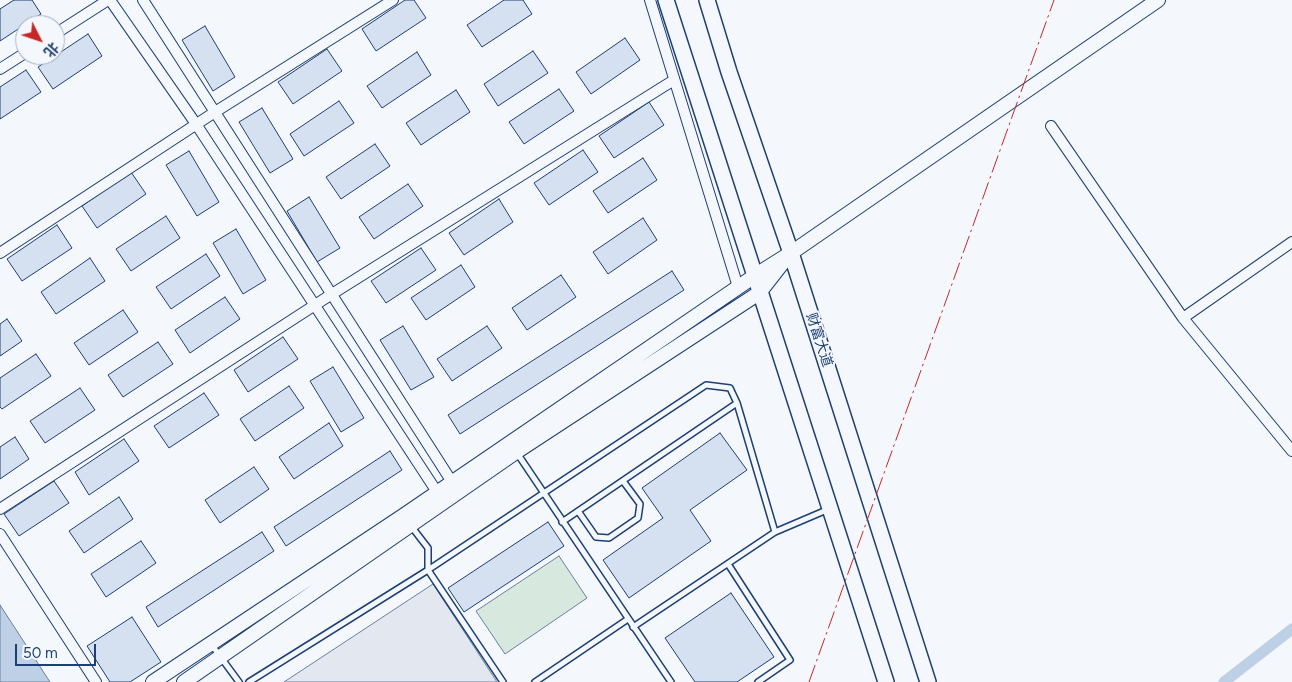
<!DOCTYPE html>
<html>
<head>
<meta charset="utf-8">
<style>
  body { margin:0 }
  #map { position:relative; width:1292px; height:682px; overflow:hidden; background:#f4f7fb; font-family:Figtree,"Noto Sans SC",sans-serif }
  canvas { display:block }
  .north { position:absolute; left:15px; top:15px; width:50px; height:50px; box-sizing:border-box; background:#f4f7fb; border:1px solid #9eadc5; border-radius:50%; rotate:131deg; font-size:14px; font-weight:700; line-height:20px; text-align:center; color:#1d3f73 }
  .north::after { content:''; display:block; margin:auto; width:18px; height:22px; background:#c62828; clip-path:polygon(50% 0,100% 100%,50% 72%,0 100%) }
  .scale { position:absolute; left:15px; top:644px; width:81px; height:22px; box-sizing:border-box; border:2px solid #1d3f73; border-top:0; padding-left:6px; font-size:15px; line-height:18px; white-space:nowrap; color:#1d3f73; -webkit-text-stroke:4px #f4f7fb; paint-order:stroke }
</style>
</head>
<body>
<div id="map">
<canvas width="1292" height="682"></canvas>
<div class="north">北</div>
<div class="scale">50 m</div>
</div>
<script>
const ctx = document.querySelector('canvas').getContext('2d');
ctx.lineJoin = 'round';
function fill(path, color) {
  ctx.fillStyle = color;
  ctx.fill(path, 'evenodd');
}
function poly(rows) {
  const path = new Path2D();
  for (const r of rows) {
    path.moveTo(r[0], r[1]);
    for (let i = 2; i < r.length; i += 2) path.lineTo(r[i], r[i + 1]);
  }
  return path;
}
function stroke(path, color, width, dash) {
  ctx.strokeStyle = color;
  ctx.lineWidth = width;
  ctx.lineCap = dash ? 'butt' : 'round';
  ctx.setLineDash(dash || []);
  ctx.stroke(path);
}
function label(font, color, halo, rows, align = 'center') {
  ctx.font = font + ' Figtree,"Noto Sans SC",sans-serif';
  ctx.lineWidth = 4;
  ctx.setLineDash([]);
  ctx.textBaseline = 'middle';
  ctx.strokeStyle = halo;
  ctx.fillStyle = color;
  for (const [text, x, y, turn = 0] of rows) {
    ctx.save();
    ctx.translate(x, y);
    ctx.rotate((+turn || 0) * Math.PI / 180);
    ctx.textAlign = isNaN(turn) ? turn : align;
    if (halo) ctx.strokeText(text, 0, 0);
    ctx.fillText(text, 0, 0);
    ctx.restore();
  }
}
const green = poly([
  [559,556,587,598,505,654,476,611,559,556]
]);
const parking = poly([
  [433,584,497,682,284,682,433,584]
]);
const water = poly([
  [0,605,50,682,0,682,0,605]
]);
const canal = poly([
  [1224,682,1292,629]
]);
const building = poly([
  [14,0,32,0,41,14,0,41,0,9,14,0],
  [405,0,414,0,426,18,376,51,362,29,405,0],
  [504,0,523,0,532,14,482,47,467,25,504,0],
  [205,26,235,77,213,91,182,40,205,26],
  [88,34,102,56,53,89,38,67,88,34],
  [625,38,640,60,591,94,576,72,625,38],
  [327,49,342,71,293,104,278,82,327,49],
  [533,51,548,73,498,106,484,84,533,51],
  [417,52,431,75,382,108,367,86,417,52],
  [26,70,41,92,0,119,0,87,26,70],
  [559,89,574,111,524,144,509,122,559,89],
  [456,90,470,112,421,145,406,123,456,90],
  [339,101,354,123,304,156,290,134,339,101],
  [649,102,664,125,614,158,599,136,649,102],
  [262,108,293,159,270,173,239,122,262,108],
  [375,144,390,166,341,199,326,177,375,144],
  [583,150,598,172,549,205,534,183,583,150],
  [189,151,219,202,197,216,166,165,189,151],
  [643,158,657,180,608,213,593,191,643,158],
  [131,172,146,194,97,228,82,206,131,172],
  [408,184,423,206,374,239,359,217,408,184],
  [309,197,340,248,317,262,287,211,309,197],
  [499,199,513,222,464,255,449,233,499,199],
  [166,216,180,238,131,271,116,249,166,216],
  [643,218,657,240,608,274,593,252,643,218],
  [57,225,72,248,22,281,7,259,57,225],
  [236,229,266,280,243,294,213,243,236,229],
  [421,248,436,270,386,303,371,281,421,248],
  [206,254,220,276,171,309,156,287,206,254],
  [90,258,105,281,56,314,41,292,90,258],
  [461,265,475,287,426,320,411,298,461,265],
  [672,271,684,290,460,434,448,415,672,271],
  [561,275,576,297,527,330,512,308,561,275],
  [225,297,240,319,190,353,175,330,225,297],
  [123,310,138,332,89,365,74,343,123,310],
  [7,319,22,341,0,356,0,324,7,319],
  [403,326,434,377,411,390,380,340,403,326],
  [487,326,502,348,452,381,437,359,487,326],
  [283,337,298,359,248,392,234,370,283,337],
  [158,342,173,364,123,397,108,375,158,342],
  [36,354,51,376,2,409,0,407,0,378,36,354],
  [333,367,364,418,341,432,310,381,333,367],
  [289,386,304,408,255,441,240,419,289,386],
  [80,388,95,410,45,443,30,421,80,388],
  [204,393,219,415,169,448,154,426,204,393],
  [329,423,343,446,294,479,279,457,329,423],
  [720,433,747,470,690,510,711,541,629,598,603,560,663,518,642,488,720,433],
  [15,437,29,459,0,479,0,447,15,437],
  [124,439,139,461,89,495,75,472,124,439],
  [390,451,402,470,286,546,274,527,390,451],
  [254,467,269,489,220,523,205,500,254,467],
  [54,481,69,503,19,536,4,514,54,481],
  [119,497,133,519,84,553,69,531,119,497],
  [548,522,564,546,464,612,448,588,548,522],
  [262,532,274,551,158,627,146,607,262,532],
  [141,541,156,563,106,597,91,574,141,541],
  [731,593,774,657,737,682,695,682,665,638,731,593],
  [132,617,161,662,130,682,110,682,87,646,132,617]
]);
const lane = poly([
  [517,453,671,682],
  [578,511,596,537,609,538,638,518,640,504,623,481],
  [562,522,737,403],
  [411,526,428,548,428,570,503,682],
  [728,564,790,660,758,682],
  [633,627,775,532,829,509],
  [211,644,239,682],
  [249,682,428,570,706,385,730,388,737,403,775,532],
  [535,682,628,619]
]);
const street = poly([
  [110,0,196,124,437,492],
  [143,0,452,482],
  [650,0,738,287],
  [55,34,108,0],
  [0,69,25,53],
  [1051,126,1183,318,1292,451],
  [0,253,215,112,393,0],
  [1183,318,1292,242],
  [0,509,332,294,674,80],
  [0,534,96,682]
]);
const secondary = poly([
  [153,682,403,516,756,275,791,253,1158,0],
  [184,682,516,452,759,293,784,261]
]);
const primary = poly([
  [666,0,886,682],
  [707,0,729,72,791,253,928,682]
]);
const power = poly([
  [809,682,1054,0]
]);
const streetNames = [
  ["财富大道",819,340,72]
];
fill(green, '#d7e8df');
stroke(green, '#687fa3', 1);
fill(parking, '#e3e8f0');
stroke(parking, '#687fa3', 1);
fill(water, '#bed0e5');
stroke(water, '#687fa3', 1);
stroke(canal, '#bed0e5', 11);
fill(building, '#d5e0f0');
stroke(building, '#1d3f73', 1);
stroke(lane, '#1d3f73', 8);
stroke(street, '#1d3f73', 12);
stroke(secondary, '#1d3f73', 16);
stroke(primary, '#1d3f73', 18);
stroke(lane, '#f4f7fb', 5);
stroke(street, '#f4f7fb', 10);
stroke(secondary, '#f4f7fb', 14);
stroke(primary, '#f4f7fb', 15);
stroke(power, '#c62828', 1, [18, 4, 2.5, 4]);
label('14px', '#1d3f73', '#f4f7fb', streetNames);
</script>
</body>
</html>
